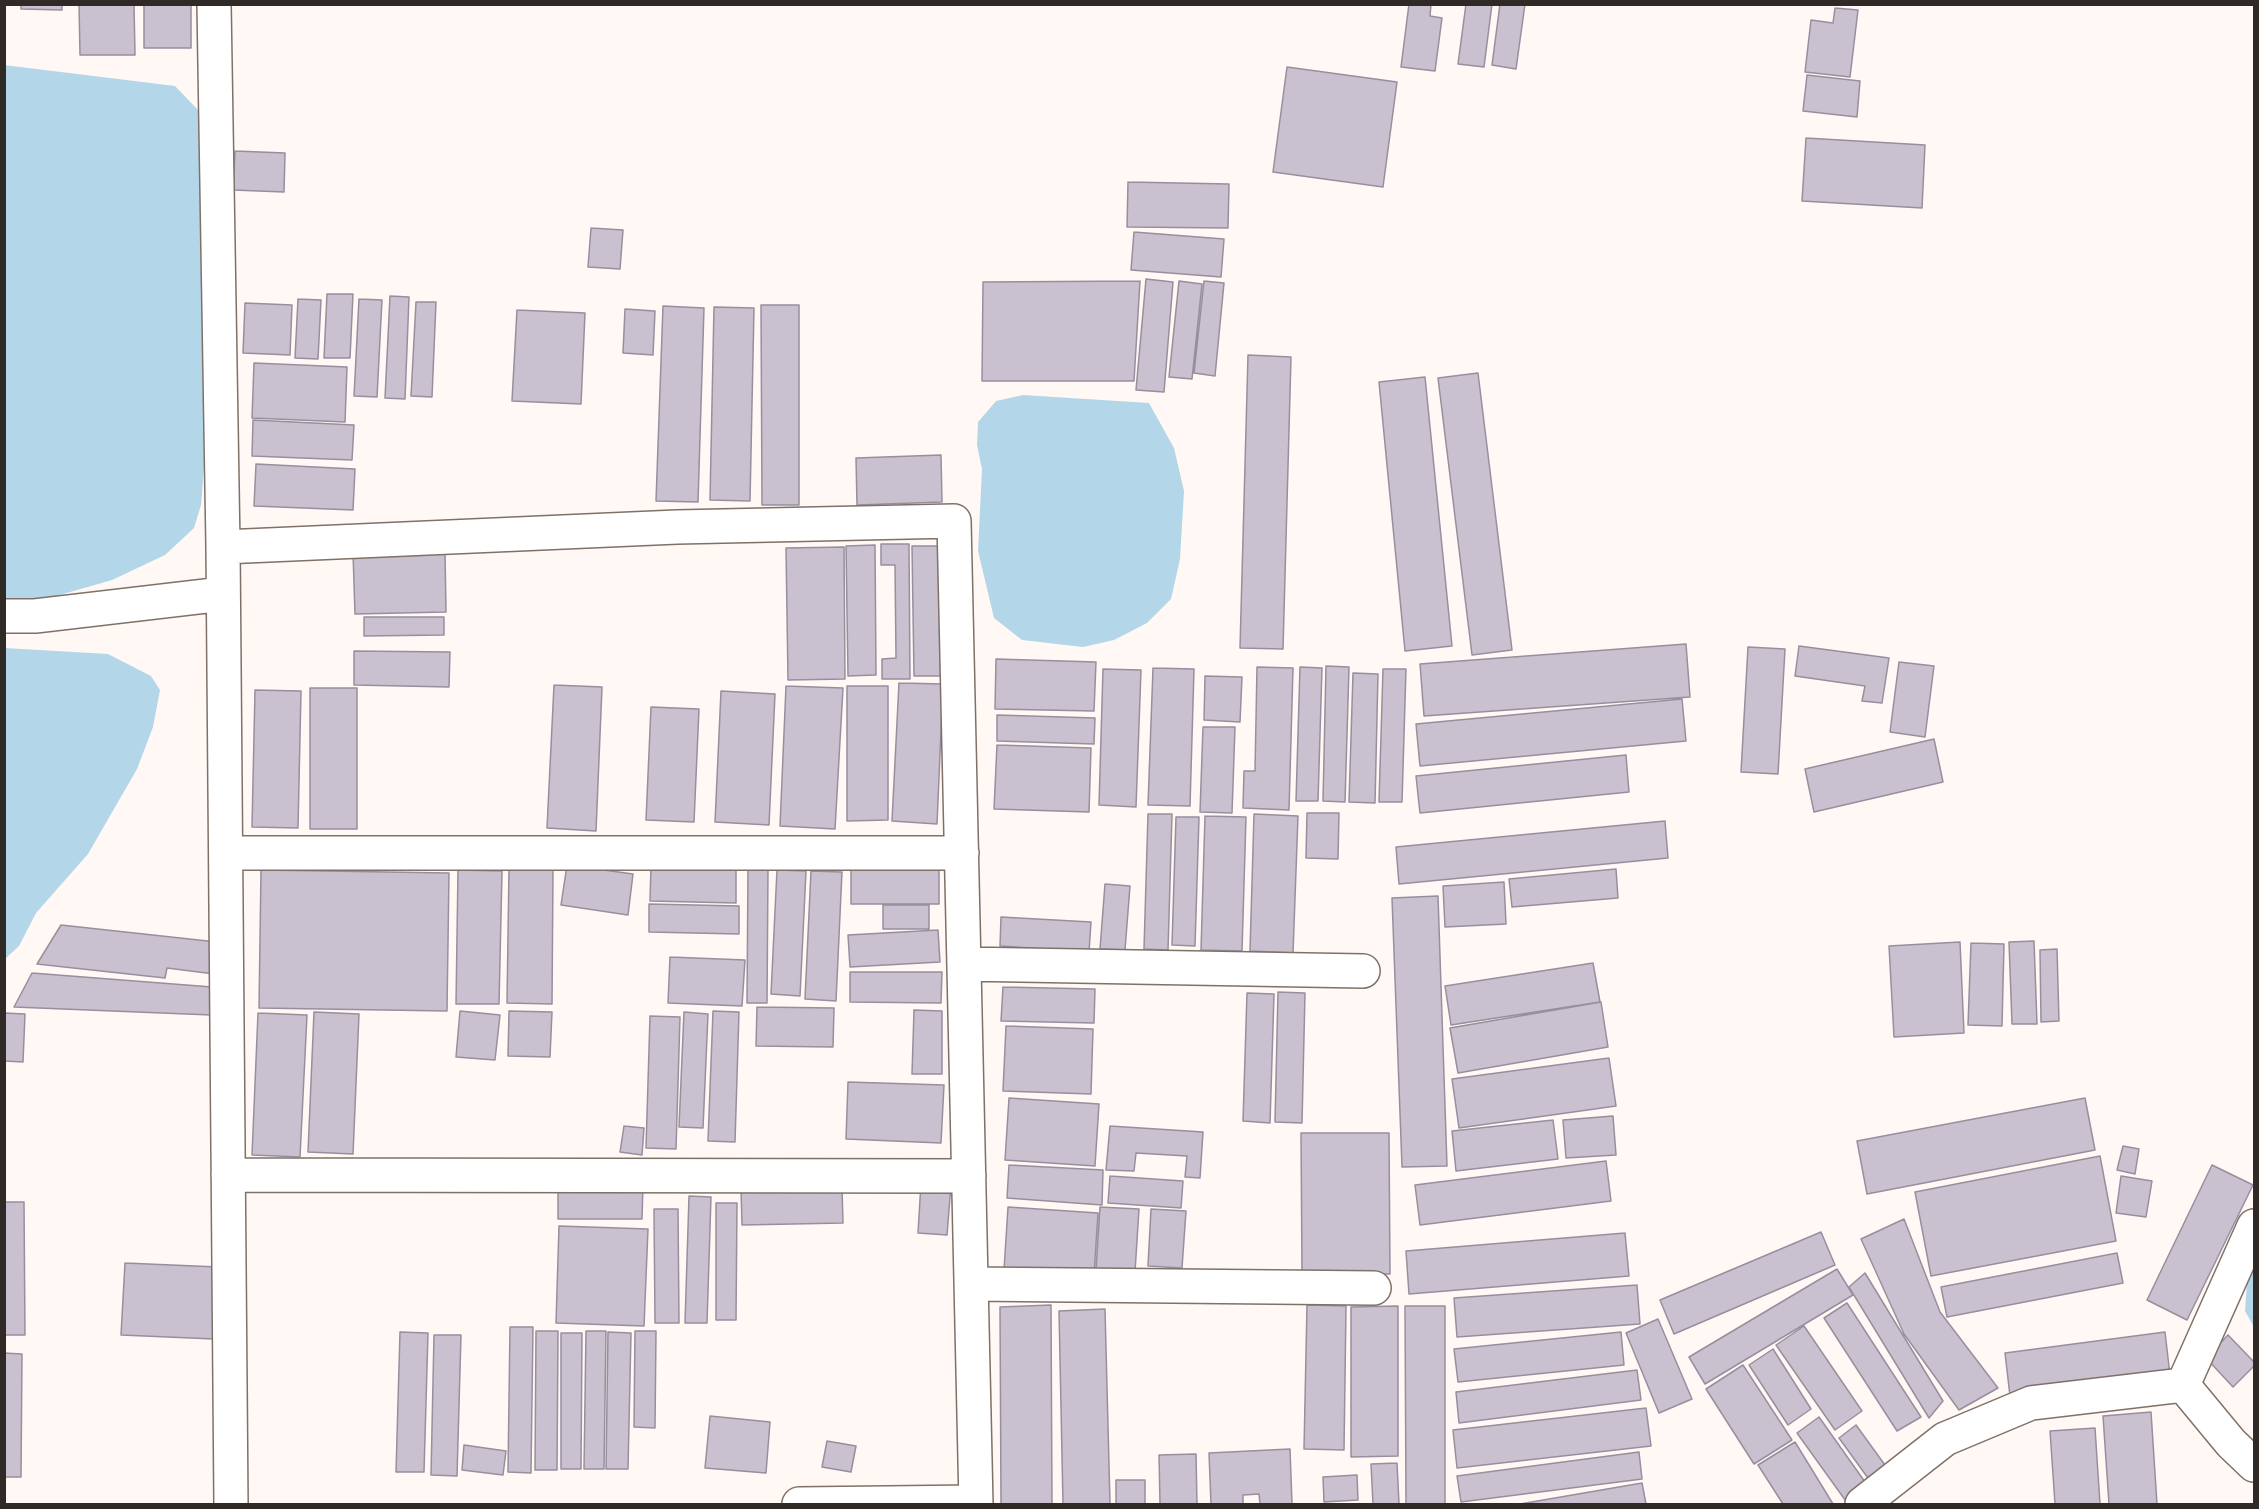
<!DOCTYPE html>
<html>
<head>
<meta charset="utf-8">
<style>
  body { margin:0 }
  #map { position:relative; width:2259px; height:1509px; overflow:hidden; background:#fff8f4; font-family:"Sofia Sans Condensed",sans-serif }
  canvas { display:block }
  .frame { position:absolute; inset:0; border:6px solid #302a26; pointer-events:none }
</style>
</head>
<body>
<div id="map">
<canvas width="2259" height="1509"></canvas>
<div class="frame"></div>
</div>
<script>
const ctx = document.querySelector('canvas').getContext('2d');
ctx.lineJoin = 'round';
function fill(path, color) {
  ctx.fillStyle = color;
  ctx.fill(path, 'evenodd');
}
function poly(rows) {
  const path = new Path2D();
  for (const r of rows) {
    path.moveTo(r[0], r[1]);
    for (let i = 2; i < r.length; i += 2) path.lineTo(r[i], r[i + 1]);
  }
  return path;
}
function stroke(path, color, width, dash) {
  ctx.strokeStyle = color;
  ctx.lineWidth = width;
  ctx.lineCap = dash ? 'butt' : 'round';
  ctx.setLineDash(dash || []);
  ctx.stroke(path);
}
const water = poly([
  [4,65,175,86,199,111,211,382,201,505,194,528,165,555,112,580,35,602,5,603],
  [1023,395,1149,403,1174,448,1184,491,1180,559,1171,599,1147,623,1114,640,1083,647,1022,640,994,618,978,551,982,469,977,445,978,422,996,401],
  [5,648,108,654,151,676,160,690,153,727,137,769,88,854,36,913,19,946,5,959],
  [2254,1259,2254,1327,2245,1311,2248,1268]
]);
const building = poly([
  [21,4,62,4,62,10,21,9,21,4],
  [79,4,134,4,135,55,80,55,79,4],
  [144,4,191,4,191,48,144,48,144,4],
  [1409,4,1431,4,1430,16,1442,18,1435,71,1401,67,1409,4],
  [1466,4,1492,4,1484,67,1458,64,1466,4],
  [1500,4,1525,4,1516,69,1492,65,1500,4],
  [1835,8,1858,10,1850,77,1805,72,1811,20,1833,23,1835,8],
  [1287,67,1397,82,1383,187,1273,172,1287,67],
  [1807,75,1860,81,1857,117,1803,111,1807,75],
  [1806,138,1925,145,1922,208,1802,201,1806,138],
  [235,151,285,153,284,192,233,190,235,151],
  [1128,182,1229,184,1228,228,1127,227,1128,182],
  [591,228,623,230,620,269,588,267,591,228],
  [1134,232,1224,239,1221,277,1131,270,1134,232],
  [1146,279,1173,282,1164,392,1136,390,1146,279],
  [1140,281,1134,381,982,381,983,282,1140,281],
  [1179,281,1202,284,1192,379,1169,377,1179,281],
  [1204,281,1224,283,1215,376,1194,373,1204,281],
  [327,294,353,294,350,358,324,358,327,294],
  [390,296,409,297,405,399,385,398,390,296],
  [298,299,321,300,318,359,295,358,298,299],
  [359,299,382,300,377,397,354,396,359,299],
  [416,302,436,302,432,397,411,396,416,302],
  [245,303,292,305,290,355,243,353,245,303],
  [761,305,799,305,799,505,762,505,761,305],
  [663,306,704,308,698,502,656,501,663,306],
  [714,307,754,308,750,501,710,500,714,307],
  [625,309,655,311,653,355,623,353,625,309],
  [517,310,585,313,581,404,512,401,517,310],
  [1248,355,1291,357,1283,649,1240,648,1248,355],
  [254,363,347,367,345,422,252,418,254,363],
  [1478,373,1512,650,1472,655,1438,378,1478,373],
  [1425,377,1452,646,1405,651,1379,382,1425,377],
  [253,420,354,425,352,460,252,456,253,420],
  [941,455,942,502,857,505,856,458,941,455],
  [256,464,355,469,353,510,254,506,256,464],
  [881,544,909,544,910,679,882,679,882,659,896,658,895,565,881,565,881,544],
  [875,545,876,675,848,676,846,546,875,545],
  [912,546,939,546,941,676,914,676,912,546],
  [844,547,845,679,788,680,786,548,844,547],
  [445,552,446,612,355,614,353,553,445,552],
  [364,617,444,617,444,635,364,636,364,617],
  [1686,644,1690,697,1424,716,1420,664,1686,644],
  [1799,646,1889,658,1882,703,1862,701,1865,686,1795,676,1799,646],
  [1748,647,1785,649,1778,774,1741,772,1748,647],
  [354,651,450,652,449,687,354,685,354,651],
  [996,659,1096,662,1094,711,995,709,996,659],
  [1899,662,1934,666,1925,737,1890,732,1899,662],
  [1326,666,1349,667,1345,802,1323,801,1326,666],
  [1257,667,1293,668,1289,810,1243,808,1244,771,1255,771,1257,667],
  [1300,667,1322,668,1318,801,1296,801,1300,667],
  [1153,668,1194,669,1190,806,1148,805,1153,668],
  [1103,669,1141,670,1136,807,1099,805,1103,669],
  [1383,669,1406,669,1402,802,1379,802,1383,669],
  [1353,673,1378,674,1375,803,1349,802,1353,673],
  [1205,676,1242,677,1240,722,1204,720,1205,676],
  [899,683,943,684,937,824,892,821,899,683],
  [554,685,602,687,596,831,547,828,554,685],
  [786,686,843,688,835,829,780,826,786,686],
  [847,686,888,686,888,820,847,821,847,686],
  [310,688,357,688,357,829,310,829,310,688],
  [255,690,301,691,298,828,252,827,255,690],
  [721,691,775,694,769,825,715,822,721,691],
  [1682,699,1686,741,1420,766,1416,724,1682,699],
  [651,707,699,709,694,822,646,820,651,707],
  [997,715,1095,718,1094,744,997,741,997,715],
  [1203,727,1235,727,1232,813,1200,812,1203,727],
  [1934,739,1943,782,1814,812,1805,769,1934,739],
  [997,745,1091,748,1089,812,994,809,997,745],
  [1626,755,1629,792,1420,813,1416,776,1626,755],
  [1307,813,1339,813,1338,859,1306,858,1307,813],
  [1148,814,1172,814,1168,950,1144,949,1148,814],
  [1254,814,1298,816,1293,953,1250,951,1254,814],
  [1205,816,1246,817,1242,951,1201,950,1205,816],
  [1176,817,1199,817,1195,946,1172,945,1176,817],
  [1665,821,1668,858,1399,884,1396,847,1665,821],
  [851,862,939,862,939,904,851,904,851,862],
  [567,865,633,874,628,915,561,905,567,865],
  [651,866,736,867,736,903,650,901,651,866],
  [748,868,768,868,767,1003,747,1003,748,868],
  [509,869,553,869,552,1004,507,1003,509,869],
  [1616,869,1618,898,1512,907,1509,879,1616,869],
  [261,870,449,873,447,1011,259,1008,261,870],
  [458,870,502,871,499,1004,456,1004,458,870],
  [777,870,806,871,800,996,771,994,777,870],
  [811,871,842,872,836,1001,805,999,811,871],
  [1504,882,1506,924,1445,927,1443,886,1504,882],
  [1105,884,1130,886,1125,950,1100,949,1105,884],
  [1438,896,1447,1166,1402,1167,1392,898,1438,896],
  [649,904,739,906,739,934,649,932,649,904],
  [883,905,929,905,929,929,883,929,883,905],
  [1001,917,1091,922,1089,952,1000,946,1001,917],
  [61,925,217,942,214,974,167,968,165,978,37,964,61,925],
  [938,930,940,962,850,967,848,935,938,930],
  [2034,941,2037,1024,2012,1024,2009,942,2034,941],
  [1960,942,1964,1033,1894,1037,1889,946,1960,942],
  [1971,943,2004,944,2002,1026,1968,1025,1971,943],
  [2057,949,2059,1021,2041,1022,2040,950,2057,949],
  [670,957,745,960,742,1006,668,1003,670,957],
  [1593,963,1600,1002,1451,1025,1445,986,1593,963],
  [850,972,942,972,941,1003,850,1002,850,972],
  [32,973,212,987,211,1015,14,1007,32,973],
  [1003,987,1095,989,1094,1023,1001,1021,1003,987],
  [1278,992,1305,993,1302,1123,1275,1122,1278,992],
  [1247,993,1274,994,1270,1123,1243,1121,1247,993],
  [1601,1002,1608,1047,1458,1073,1450,1028,1601,1002],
  [757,1007,834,1008,833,1047,756,1046,757,1007],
  [914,1010,942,1011,942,1074,912,1074,914,1010],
  [460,1011,500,1015,495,1060,456,1057,460,1011],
  [509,1011,552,1012,550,1057,508,1056,509,1011],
  [713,1011,739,1012,735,1142,708,1141,713,1011],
  [314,1012,359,1014,353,1154,308,1152,314,1012],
  [684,1012,708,1014,703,1128,679,1127,684,1012],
  [4,1013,25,1014,23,1062,4,1061,4,1013],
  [258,1013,307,1015,300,1157,252,1155,258,1013],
  [650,1016,680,1017,676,1149,646,1148,650,1016],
  [1006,1026,1093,1029,1091,1094,1003,1091,1006,1026],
  [1609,1058,1616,1106,1459,1128,1452,1079,1609,1058],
  [848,1082,944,1085,941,1143,846,1139,848,1082],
  [1009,1098,1099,1104,1095,1166,1005,1160,1009,1098],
  [2085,1098,2095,1150,1867,1194,1857,1141,2085,1098],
  [1613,1116,1616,1155,1566,1158,1563,1120,1613,1116],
  [1553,1120,1558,1159,1456,1171,1452,1131,1553,1120],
  [624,1126,644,1128,642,1155,620,1152,624,1126],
  [1110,1126,1203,1132,1200,1178,1185,1177,1187,1156,1136,1153,1134,1171,1106,1170,1110,1126],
  [1301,1133,1389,1133,1390,1274,1302,1274,1301,1133],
  [2123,1146,2139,1149,2135,1174,2117,1170,2123,1146],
  [2100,1156,2116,1241,1931,1276,1915,1192,2100,1156],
  [1606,1161,1611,1201,1420,1225,1415,1185,1606,1161],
  [1009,1165,1103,1170,1102,1205,1007,1198,1009,1165],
  [2212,1165,2253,1185,2187,1320,2147,1300,2212,1165],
  [1110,1176,1183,1181,1181,1208,1108,1203,1110,1176],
  [2121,1176,2152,1181,2146,1217,2116,1213,2121,1176],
  [921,1183,951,1185,947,1235,918,1233,921,1183],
  [558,1184,643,1184,642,1219,558,1219,558,1184],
  [842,1188,843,1223,742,1225,741,1189,842,1188],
  [689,1196,711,1197,707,1323,685,1323,689,1196],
  [4,1202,24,1202,25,1335,4,1335,4,1202],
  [716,1203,737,1203,736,1320,716,1320,716,1203],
  [1008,1207,1098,1213,1094,1275,1004,1270,1008,1207],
  [1100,1207,1139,1209,1135,1272,1096,1270,1100,1207],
  [654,1209,678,1209,679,1323,655,1323,654,1209],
  [1151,1209,1186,1211,1182,1268,1148,1266,1151,1209],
  [1904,1219,1940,1312,1998,1388,1959,1410,1904,1334,1861,1239,1904,1219],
  [559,1226,648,1229,644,1326,556,1323,559,1226],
  [1821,1232,1835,1265,1674,1334,1660,1300,1821,1232],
  [1625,1233,1629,1276,1409,1294,1406,1251,1625,1233],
  [2117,1253,2123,1283,1947,1317,1941,1287,2117,1253],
  [125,1263,218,1267,214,1339,121,1335,125,1263],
  [1837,1269,1853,1295,1705,1384,1689,1357,1837,1269],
  [1865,1273,1943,1401,1929,1418,1849,1287,1865,1273],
  [1637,1285,1640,1324,1457,1337,1454,1298,1637,1285],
  [1847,1303,1921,1417,1897,1431,1824,1318,1847,1303],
  [1051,1305,1052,1504,1001,1504,1000,1307,1051,1305],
  [1307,1305,1346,1306,1344,1450,1304,1449,1307,1305],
  [1398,1306,1398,1456,1351,1457,1351,1307,1398,1306],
  [1405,1306,1445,1306,1445,1504,1406,1504,1405,1306],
  [1105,1309,1110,1504,1063,1504,1059,1311,1105,1309],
  [1658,1319,1692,1399,1659,1413,1626,1333,1658,1319],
  [1804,1326,1862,1411,1835,1430,1776,1345,1804,1326],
  [510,1327,533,1327,531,1473,508,1472,510,1327],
  [536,1331,558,1331,557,1470,535,1470,536,1331],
  [586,1331,606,1331,604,1469,584,1469,586,1331],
  [635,1331,656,1331,655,1428,634,1427,635,1331],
  [400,1332,428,1333,424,1472,396,1472,400,1332],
  [608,1332,631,1333,628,1469,606,1469,608,1332],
  [1621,1332,1624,1365,1458,1382,1454,1349,1621,1332],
  [2165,1332,2170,1375,2010,1396,2005,1353,2165,1332],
  [561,1333,582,1333,581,1469,561,1469,561,1333],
  [434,1335,461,1335,457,1476,431,1475,434,1335],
  [2228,1335,2254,1362,2254,1366,2233,1387,2206,1358,2228,1335],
  [1773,1349,1811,1409,1788,1425,1749,1365,1773,1349],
  [4,1353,22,1354,21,1477,4,1477,4,1353],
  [1743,1365,1792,1440,1754,1464,1706,1389,1743,1365],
  [1637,1370,1641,1400,1459,1423,1456,1392,1637,1370],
  [1646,1408,1651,1446,1457,1468,1453,1430,1646,1408],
  [2151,1412,2157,1504,2109,1504,2103,1416,2151,1412],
  [710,1416,770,1422,766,1473,705,1468,710,1416],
  [1819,1417,1870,1489,1848,1504,1797,1433,1819,1417],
  [1856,1425,1890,1472,1873,1485,1839,1438,1856,1425],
  [2095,1428,2100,1504,2055,1504,2050,1431,2095,1428],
  [827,1441,856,1446,851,1472,822,1467,827,1441],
  [1795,1442,1833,1504,1783,1504,1758,1465,1795,1442],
  [464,1445,506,1451,503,1475,462,1470,464,1445],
  [1290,1449,1292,1504,1260,1504,1259,1494,1243,1495,1243,1504,1211,1504,1209,1453,1290,1449],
  [1639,1452,1642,1479,1461,1502,1457,1476,1639,1452],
  [1196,1454,1197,1504,1160,1504,1159,1455,1196,1454],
  [1397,1463,1399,1504,1373,1504,1371,1464,1397,1463],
  [1357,1475,1358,1500,1324,1502,1323,1477,1357,1475],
  [1116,1480,1145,1480,1145,1504,1116,1504,1116,1480],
  [1642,1483,1646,1504,1520,1504,1642,1483]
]);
const minor = poly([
  [214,4,223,547,677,527,954,521,976,1504],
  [223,547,231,1504],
  [4,616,35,616,223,594],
  [226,853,962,853],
  [964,964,1363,971],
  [228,1175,969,1176],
  [971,1284,1374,1288],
  [2183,1385,2231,1443,2254,1465],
  [799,1504,976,1502],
  [1862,1504,1945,1439,2031,1403,2183,1385,2254,1226]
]);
fill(water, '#b4d6e9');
fill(building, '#c9c1d0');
stroke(building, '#978f9d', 1.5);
stroke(minor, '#7f7168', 36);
stroke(minor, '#fff', 33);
</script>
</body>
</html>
